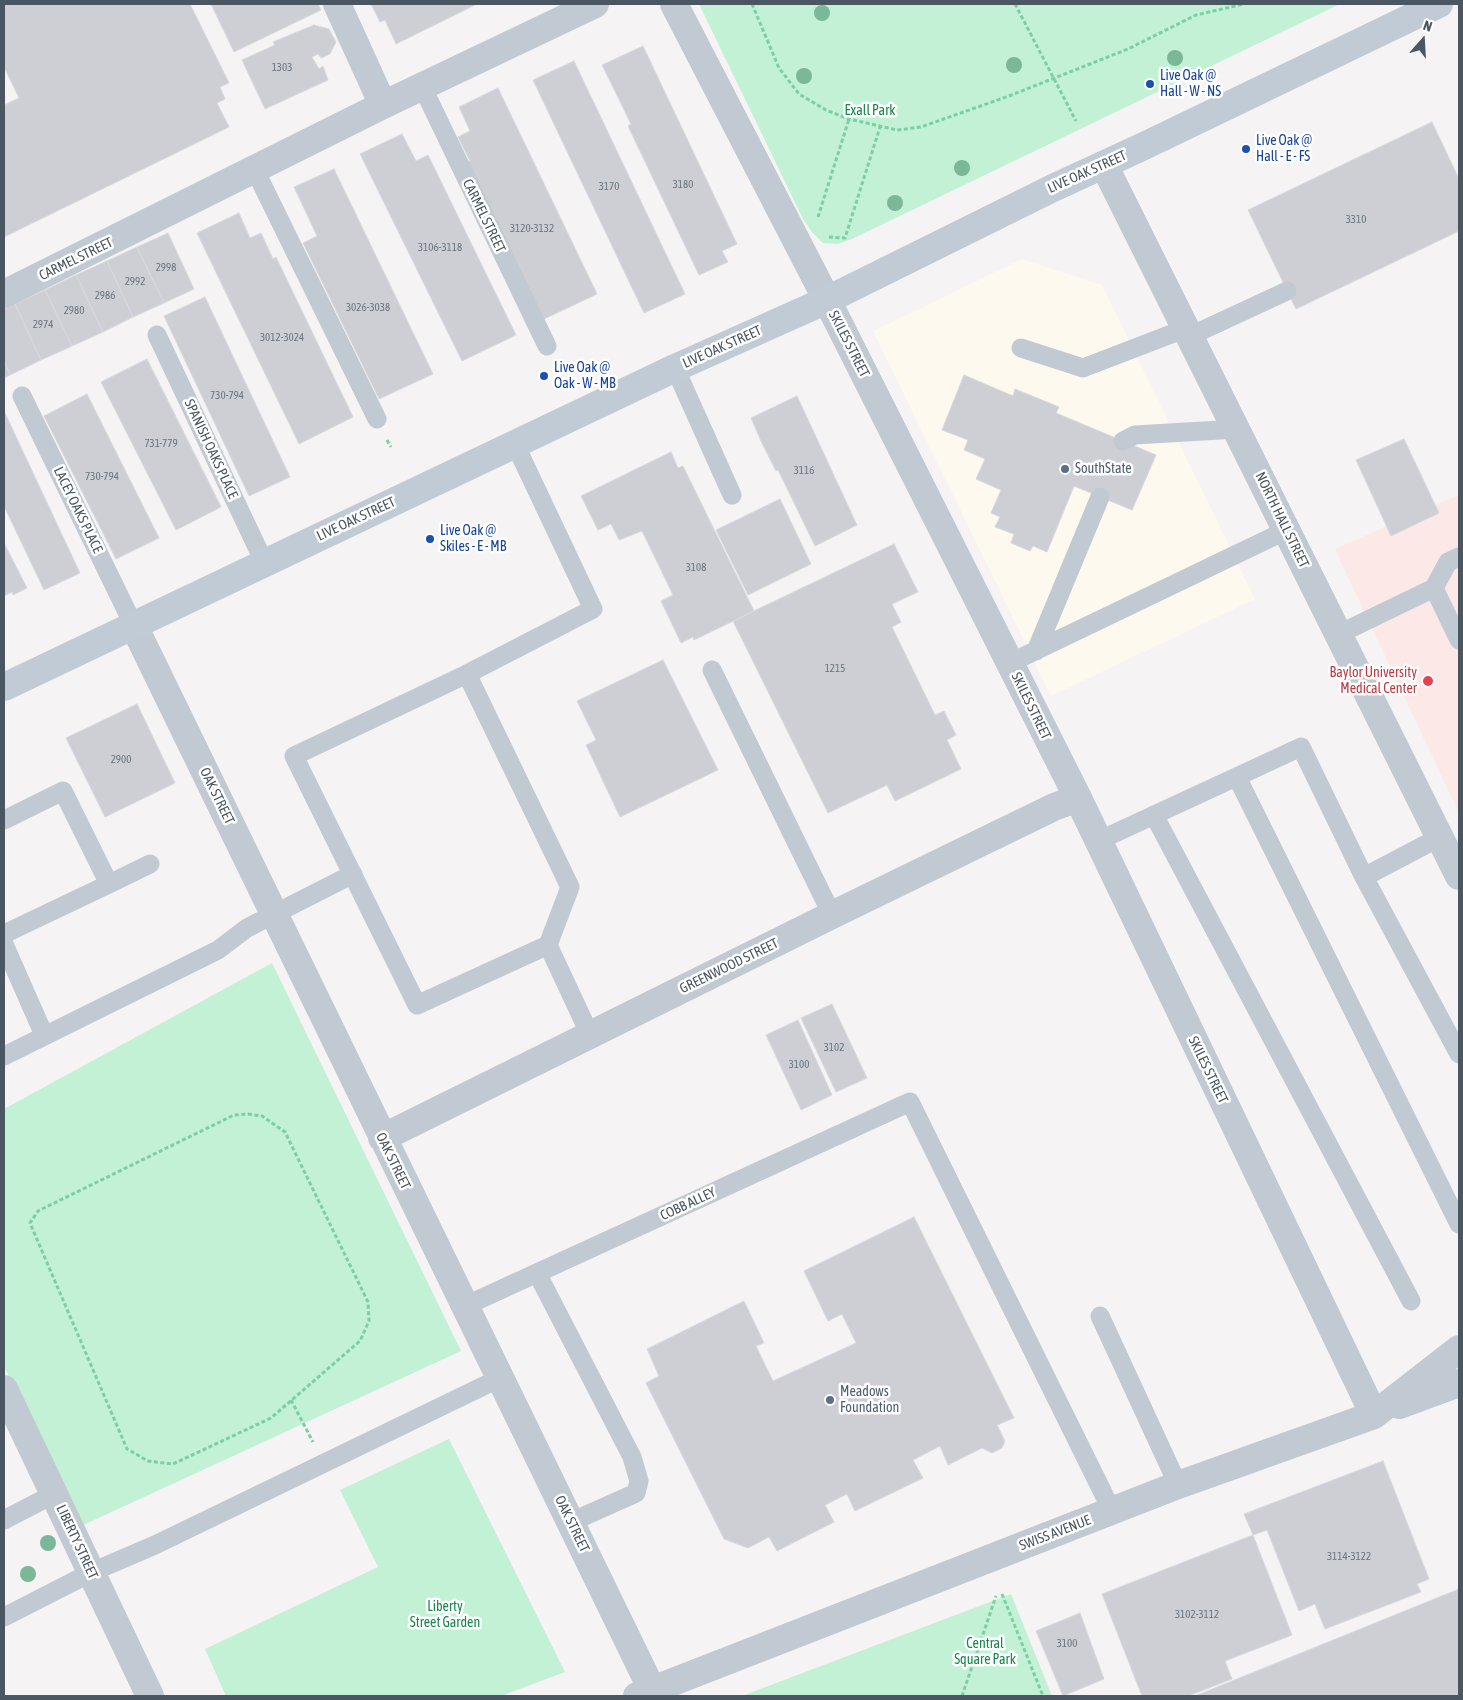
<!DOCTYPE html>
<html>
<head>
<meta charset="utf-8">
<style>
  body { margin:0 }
  #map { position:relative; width:1463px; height:1700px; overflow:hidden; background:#f5f3f3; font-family:"Asap Condensed",sans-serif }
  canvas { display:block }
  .frame { position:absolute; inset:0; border:5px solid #4a5661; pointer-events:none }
  .north { position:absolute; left:1398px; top:15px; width:50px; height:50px; -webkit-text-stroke:4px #fff; paint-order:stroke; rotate:19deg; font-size:14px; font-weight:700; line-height:20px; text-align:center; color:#4a5661 }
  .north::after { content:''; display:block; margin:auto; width:18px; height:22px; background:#4a5661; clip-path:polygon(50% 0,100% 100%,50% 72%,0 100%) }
</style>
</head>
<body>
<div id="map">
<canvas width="1463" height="1700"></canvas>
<div class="frame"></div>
<div class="north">N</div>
</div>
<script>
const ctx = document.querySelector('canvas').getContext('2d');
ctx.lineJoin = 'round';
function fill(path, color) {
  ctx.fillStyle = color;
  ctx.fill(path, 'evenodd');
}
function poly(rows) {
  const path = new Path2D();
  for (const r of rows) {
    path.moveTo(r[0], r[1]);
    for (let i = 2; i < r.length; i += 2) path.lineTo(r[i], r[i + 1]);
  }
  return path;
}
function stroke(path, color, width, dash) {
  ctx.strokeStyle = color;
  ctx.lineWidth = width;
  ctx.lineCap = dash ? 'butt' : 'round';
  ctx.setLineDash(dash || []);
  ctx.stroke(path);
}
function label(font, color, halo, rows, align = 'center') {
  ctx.font = font + ' "Asap Condensed",sans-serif';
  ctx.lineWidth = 5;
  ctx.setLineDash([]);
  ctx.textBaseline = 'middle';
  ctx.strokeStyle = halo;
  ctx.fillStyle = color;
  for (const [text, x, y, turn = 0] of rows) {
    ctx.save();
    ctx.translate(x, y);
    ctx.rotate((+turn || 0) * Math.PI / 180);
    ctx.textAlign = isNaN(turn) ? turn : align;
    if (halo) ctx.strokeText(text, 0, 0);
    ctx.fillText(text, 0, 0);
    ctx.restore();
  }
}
const commercial = poly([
  [1022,259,1102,285,1255,599,1051,696,873,331]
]);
const medical = poly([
  [1459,495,1459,813,1335,549]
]);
const green = poly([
  [699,4,1340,4,852,239,838,244,823,243,812,232,803,219],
  [272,963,461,1351,79,1527,4,1366,4,1109],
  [449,1439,565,1672,501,1696,226,1696,205,1649,378,1567,340,1490],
  [1011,1594,1052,1696,742,1696]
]);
const building = poly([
  [4,4,190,4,229,83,220,87,225,99,217,103,229,127,4,237,4,105,19,98,4,67,4,4],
  [211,4,318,4,321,10,234,52,211,4],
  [371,4,477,4,396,44,385,20,380,22,371,4],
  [314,25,329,29,336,42,330,54,321,58,318,54,312,57,319,69,323,66,328,80,265,109,242,60,275,45,273,42,314,25],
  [643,46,737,244,722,251,728,262,699,275,628,126,631,124,602,65,643,46],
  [574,61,685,294,644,313,533,80,574,61],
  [498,88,597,294,542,320,467,163,470,161,458,137,470,131,459,107,498,88],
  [1432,122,1459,179,1459,231,1296,309,1248,210,1432,122],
  [402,134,416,161,428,155,516,335,462,361,360,154,402,134],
  [334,169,433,374,379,399,303,243,317,236,294,187,334,169],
  [239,213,250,238,261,233,273,259,276,257,353,417,299,444,197,233,239,213],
  [168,233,194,289,164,303,137,247,168,233],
  [137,247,164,303,133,317,107,261,137,247],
  [107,261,133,317,103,332,76,275,107,261],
  [76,275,103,332,72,346,45,290,76,275],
  [45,290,72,346,41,360,15,304,45,290],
  [205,297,290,477,249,496,164,316,205,297],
  [15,304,41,360,10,375,4,360,4,309,15,304],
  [147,359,221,507,176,530,101,382,147,359],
  [4,360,10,375,4,378,4,360],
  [964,375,1013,396,1015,389,1059,407,1056,413,1156,455,1132,510,1074,486,1047,552,1033,546,1030,551,1011,543,1014,534,995,527,1000,517,991,513,1001,490,976,479,985,459,964,450,968,440,942,430,964,375],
  [87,394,159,538,116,559,44,416,87,394],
  [797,396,857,525,815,546,778,470,776,471,761,441,751,418,797,396],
  [4,411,80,573,44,590,4,506,4,411],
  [1404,439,1439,513,1391,536,1356,460,1404,439],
  [671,452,678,468,683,466,754,611,694,640,693,637,681,643,661,601,673,595,642,531,619,540,611,524,598,530,581,496,671,452],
  [780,499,811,564,748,595,716,530,780,499],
  [4,543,27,588,13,595,12,592,4,596,4,543],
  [894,544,918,592,892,604,901,622,892,627,935,715,944,711,956,735,947,740,961,769,895,801,887,785,828,813,733,621,894,544],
  [663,660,718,770,620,817,586,745,596,740,577,701,663,660],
  [137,704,175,783,105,817,66,738,137,704],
  [832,1004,867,1078,836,1092,801,1018,832,1004],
  [798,1020,832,1095,801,1110,766,1035,798,1020],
  [914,1217,1014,1418,997,1425,1005,1441,1002,1448,992,1453,982,1448,948,1465,940,1446,913,1460,923,1478,855,1511,847,1494,825,1505,834,1522,777,1551,769,1537,748,1548,724,1539,646,1383,659,1376,647,1349,744,1301,764,1343,756,1346,773,1381,856,1343,842,1314,828,1321,804,1271,914,1217],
  [1383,1461,1429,1579,1417,1584,1421,1592,1325,1629,1315,1604,1299,1611,1267,1530,1253,1535,1244,1514,1383,1461],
  [1253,1535,1292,1635,1225,1661,1232,1679,1188,1696,1142,1696,1102,1594,1253,1535],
  [1459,1589,1459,1696,1195,1696,1459,1589],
  [1080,1613,1104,1679,1063,1696,1036,1631,1080,1613]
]);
const path = poly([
  [752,4,779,68,799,94,826,110,849,119,897,130,921,127,1009,96,1128,49,1196,15,1244,4],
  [1015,4,1076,121],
  [818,217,849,119],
  [829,237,845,238,880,127],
  [387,440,391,447],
  [248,1114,262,1116,285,1132,368,1302,369,1321,360,1341,271,1418,173,1464,148,1461,127,1449,30,1223,38,1211,234,1115,248,1114],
  [291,1400,313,1442],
  [1002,1594,1043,1696],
  [962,1696,996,1596]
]);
const lane = poly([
  [422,86,547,346],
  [255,170,377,419],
  [157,335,264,562],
  [1190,336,1287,291],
  [1021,348,1083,368,1187,328],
  [675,368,732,495],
  [22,396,133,624],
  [1123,441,1135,435,1237,429],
  [515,444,593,609,467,674,570,887,548,945,590,1035],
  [1434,588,1459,640],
  [1339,634,1434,588,1448,562,1459,557],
  [1036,651,1100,497],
  [1010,663,1287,530],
  [712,670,832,915],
  [467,674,294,756,417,1005,548,945],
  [1237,777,1459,1224],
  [1154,815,1411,1301],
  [4,820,63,791,109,884,4,934],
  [1098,841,1301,747,1364,877,1459,1054],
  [1364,877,1440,837],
  [109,884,150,864],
  [4,944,44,1035],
  [4,1056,218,950,247,928,353,874],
  [537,1273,632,1457,639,1481,636,1493,571,1522],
  [465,1306,910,1102,1112,1511],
  [1100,1316,1178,1485],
  [4,1520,54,1494],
  [4,1617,92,1572,155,1545,500,1378]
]);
const street = poly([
  [337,4,383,105],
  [674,4,827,300,1078,798,1374,1415],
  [1104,165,1459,876],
  [4,294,383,105,595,4],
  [133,624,655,1696],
  [382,1138,832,915,1054,807,1078,798],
  [4,1389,150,1696],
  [1399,1405,1459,1383],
  [637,1696,1178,1485,1374,1415,1459,1349]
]);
const secondary = poly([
  [4,687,675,368,827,300,1053,188,1144,146,1439,4]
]);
const trees = [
  [822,13],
  [1175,58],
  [1014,65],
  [804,76],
  [962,168],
  [895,203],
  [48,1543],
  [28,1574]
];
const markers = [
  [1150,84,5,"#1a4fb4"],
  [1246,149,5,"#1a4fb4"],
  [544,376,5,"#1a4fb4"],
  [1065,469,5,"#5c6f8a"],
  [430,539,5,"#1a4fb4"],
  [1428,681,6,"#e0444e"],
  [830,1400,5,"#5c6f8a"]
];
const numberNames = [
  ["1303",282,68],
  ["3180",683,185],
  ["3170",609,187],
  ["3310",1356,220],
  ["3120-3132",532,229],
  ["3106-3118",440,248],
  ["2998",166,268],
  ["2992",135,282],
  ["2986",105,296],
  ["3026-3038",368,308],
  ["2980",74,311],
  ["2974",43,325],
  ["3012-3024",282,338],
  ["730-794",227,396],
  ["731-779",161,444],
  ["3116",804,471],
  ["730-794",102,477],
  ["3108",696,568],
  ["1215",835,669],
  ["2900",121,760],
  ["3102",834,1048],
  ["3100",799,1065],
  ["3114-3122",1349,1557],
  ["3102-3112",1197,1615],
  ["3100",1067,1644]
];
const transitNames = [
  ["Live Oak @",1160,76],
  ["Hall - W - NS",1160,92],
  ["Live Oak @",1256,141],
  ["Hall - E - FS",1256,157],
  ["Live Oak @",554,368],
  ["Oak - W - MB",554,384],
  ["Live Oak @",440,531],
  ["Skiles - E - MB",440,547]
];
const parkNames = [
  ["Exall Park",870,111],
  ["Liberty",445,1607],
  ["Street Garden",445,1623],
  ["Central",985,1644],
  ["Square Park",985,1660]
];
const streetNames = [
  ["LIVE OAK STREET",1087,172,-24],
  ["CARMEL STREET",484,216,64],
  ["CARMEL STREET",76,259,-26],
  ["SKILES STREET",849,344,63],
  ["LIVE OAK STREET",722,347,-24],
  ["SPANISH OAKS PLACE",211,449,65],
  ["LACEY OAKS PLACE",78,510,64],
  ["LIVE OAK STREET",356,519,-25],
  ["NORTH HALL STREET",1282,520,64],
  ["SKILES STREET",1031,706,64],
  ["OAK STREET",217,796,64],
  ["GREENWOOD STREET",729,966,-26],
  ["SKILES STREET",1208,1070,64],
  ["OAK STREET",393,1161,64],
  ["COBB ALLEY",688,1204,-25],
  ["OAK STREET",572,1524,64],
  ["SWISS AVENUE",1055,1533,-21],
  ["LIBERTY STREET",77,1542,65]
];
const serviceNames = [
  ["SouthState",1075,469],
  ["Meadows",840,1392],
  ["Foundation",840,1408]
];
const healthNames = [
  ["Baylor University",1417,673],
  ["Medical Center",1417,689]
];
fill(commercial, '#fdf9ef');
fill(medical, '#fce8e6');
fill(green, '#c3f1d5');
fill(building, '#cdcfd5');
stroke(building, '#d7d9de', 1);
stroke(path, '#7ad0a6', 3, [4, 2.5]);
stroke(lane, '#c1cad2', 19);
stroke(street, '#c1cad2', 28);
stroke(secondary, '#c1cbd6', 28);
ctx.fillStyle = '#7bb799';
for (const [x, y] of trees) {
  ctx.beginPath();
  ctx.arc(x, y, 8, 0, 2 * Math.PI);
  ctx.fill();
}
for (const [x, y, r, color] of markers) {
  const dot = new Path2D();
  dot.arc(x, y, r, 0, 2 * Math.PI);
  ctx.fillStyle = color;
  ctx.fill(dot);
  stroke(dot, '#fff', 2);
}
label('11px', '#6b747e', null, numberNames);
label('14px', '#164399', '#fff', transitNames, 'left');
label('14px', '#17864f', '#fff', parkNames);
label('14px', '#4a5661', '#fff', streetNames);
label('14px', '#4e5e75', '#fff', serviceNames, 'left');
label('14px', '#be3a42', '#fff', healthNames, 'right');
</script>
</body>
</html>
